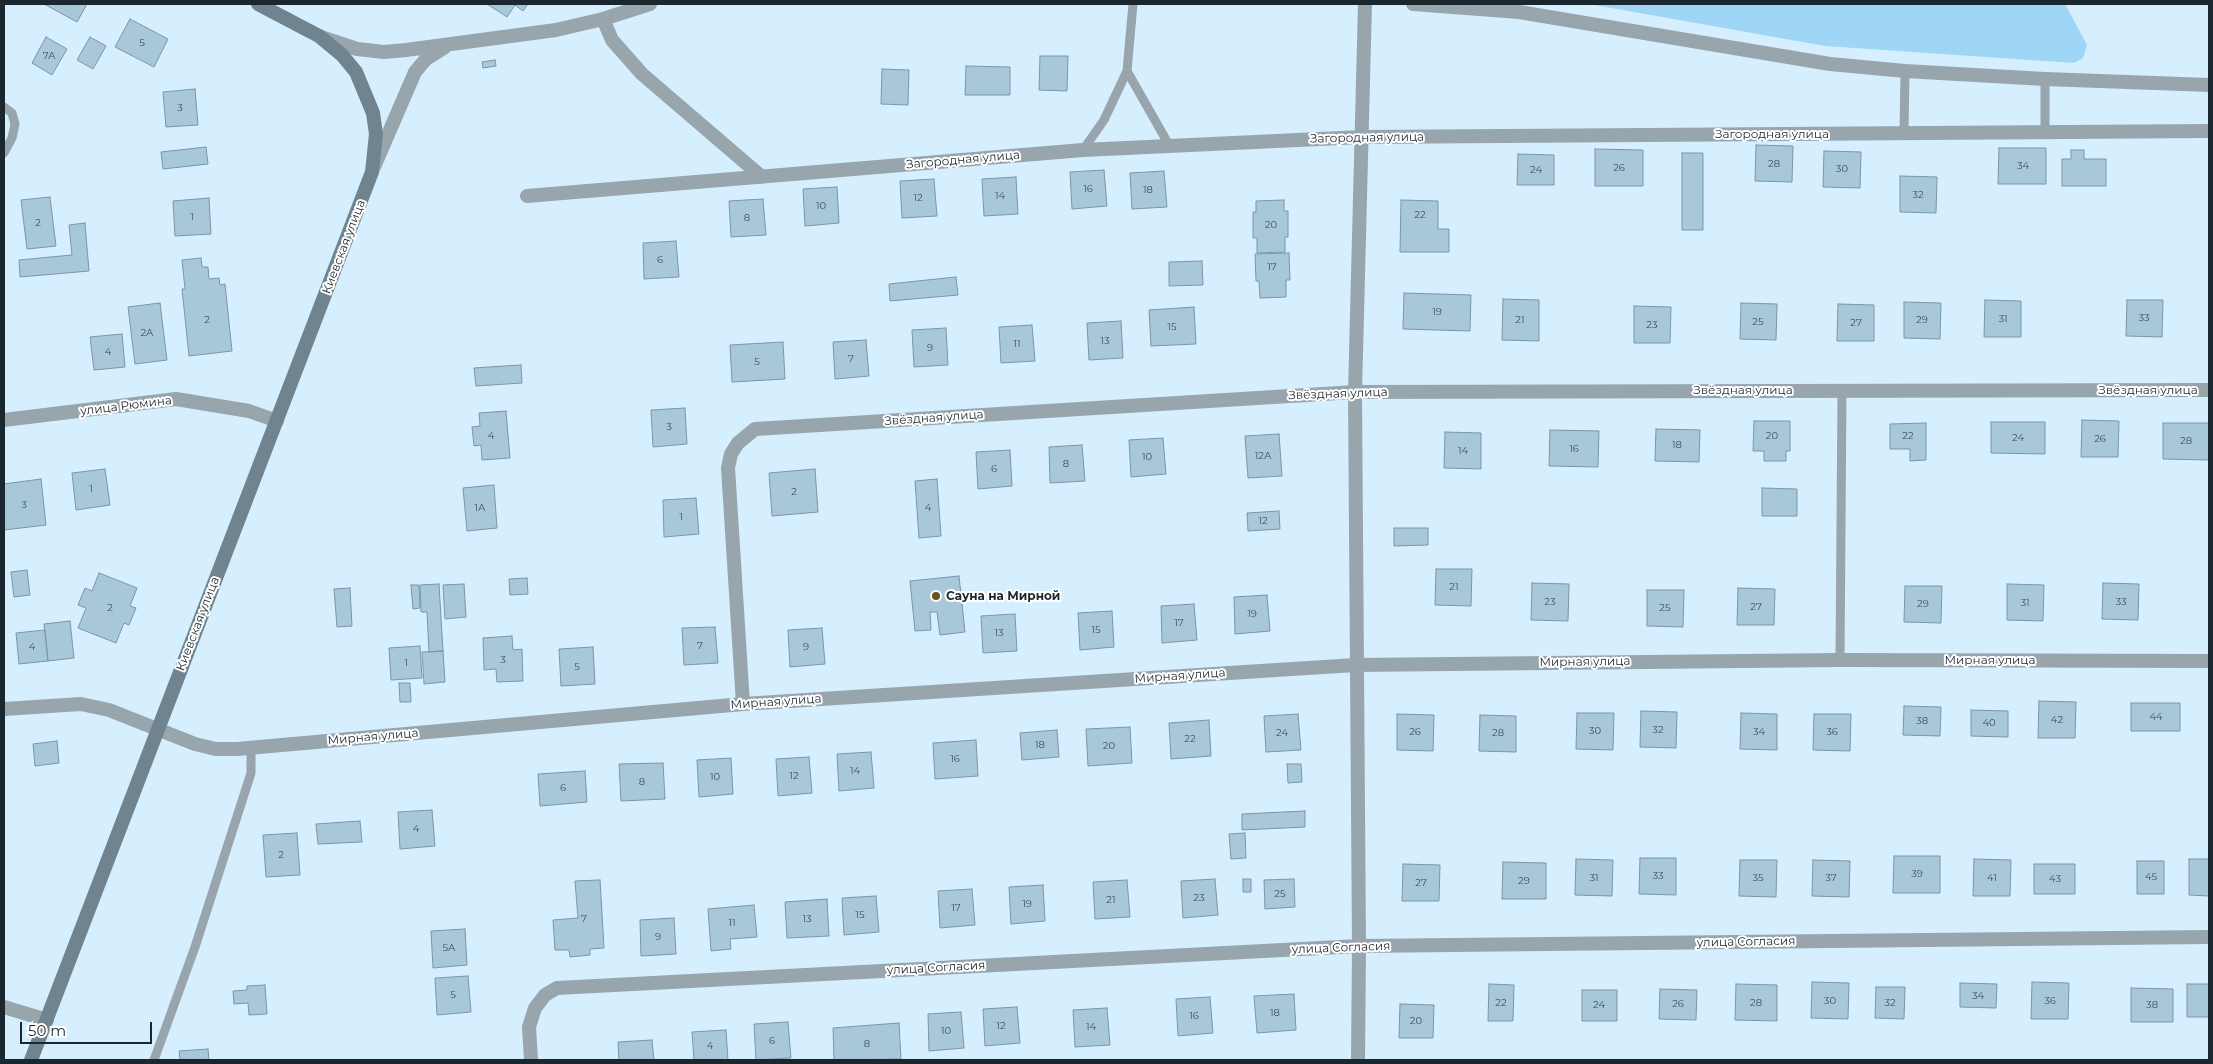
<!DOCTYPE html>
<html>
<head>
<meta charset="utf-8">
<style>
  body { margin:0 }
  #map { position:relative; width:2213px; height:1064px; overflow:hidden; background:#d5effe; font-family:Montserrat,sans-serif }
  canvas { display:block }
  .frame { position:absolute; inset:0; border:5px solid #1b272e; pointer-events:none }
  .scale { position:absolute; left:20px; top:1022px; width:132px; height:22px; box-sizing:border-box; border:2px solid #1b272e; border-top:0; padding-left:6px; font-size:15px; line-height:18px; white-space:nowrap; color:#1b272e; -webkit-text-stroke:4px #fff; paint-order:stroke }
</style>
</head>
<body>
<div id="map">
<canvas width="2213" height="1064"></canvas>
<div class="frame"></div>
<div class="scale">50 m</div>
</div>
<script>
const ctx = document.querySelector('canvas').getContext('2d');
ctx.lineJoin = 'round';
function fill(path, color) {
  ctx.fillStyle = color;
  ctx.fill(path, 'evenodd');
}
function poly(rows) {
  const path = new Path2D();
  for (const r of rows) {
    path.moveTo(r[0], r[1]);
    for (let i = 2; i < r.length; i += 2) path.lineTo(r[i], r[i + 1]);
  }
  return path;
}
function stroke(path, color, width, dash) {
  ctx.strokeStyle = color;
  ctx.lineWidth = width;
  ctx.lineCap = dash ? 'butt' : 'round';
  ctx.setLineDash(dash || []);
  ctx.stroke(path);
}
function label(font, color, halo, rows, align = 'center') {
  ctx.font = font + ' Montserrat,sans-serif';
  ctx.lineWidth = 4;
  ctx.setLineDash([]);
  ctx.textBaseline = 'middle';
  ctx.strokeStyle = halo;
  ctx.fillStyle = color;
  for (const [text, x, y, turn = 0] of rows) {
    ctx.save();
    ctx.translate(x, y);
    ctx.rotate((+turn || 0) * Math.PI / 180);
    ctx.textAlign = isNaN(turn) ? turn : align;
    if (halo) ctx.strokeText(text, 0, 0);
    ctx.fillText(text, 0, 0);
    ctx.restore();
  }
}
const green = poly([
  [1589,4,2065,4,2087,45,2083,58,2074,63,1825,46]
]);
const building = poly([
  [44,4,87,4,77,22,44,4],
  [487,4,528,4,523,11,515,5,507,17,487,4],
  [130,19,168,39,154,67,115,47,130,19],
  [46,37,67,49,52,75,32,63,46,37],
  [90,37,106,46,93,69,77,60,90,37],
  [1040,56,1068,56,1067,91,1039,90,1040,56],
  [495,60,496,66,483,68,482,62,495,60],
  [966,66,1010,67,1010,95,965,95,966,66],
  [882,69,909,70,908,105,881,104,882,69],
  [195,89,198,125,166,127,163,92,195,89],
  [1756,145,1793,146,1792,182,1755,181,1756,145],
  [206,147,208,164,163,169,161,152,206,147],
  [1999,148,2046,148,2046,184,1998,184,1999,148],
  [1595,149,1643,150,1643,186,1595,186,1595,149],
  [2071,150,2084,150,2084,159,2106,159,2106,186,2062,186,2062,159,2071,159,2071,150],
  [1824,151,1861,152,1860,188,1823,187,1824,151],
  [1682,153,1703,153,1703,230,1682,230,1682,153],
  [1518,154,1554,155,1554,185,1517,185,1518,154],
  [1104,170,1107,206,1072,209,1070,172,1104,170],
  [1164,171,1167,207,1132,209,1130,173,1164,171],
  [1900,176,1937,177,1936,213,1900,212,1900,176],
  [1016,177,1018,214,984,216,982,179,1016,177],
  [934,179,937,216,902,218,900,181,934,179],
  [837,187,839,223,805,226,803,189,837,187],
  [50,197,56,246,27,249,21,200,50,197],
  [209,198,211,234,175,236,173,201,209,198],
  [763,199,766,235,731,237,729,201,763,199],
  [1284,200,1284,211,1288,211,1288,237,1285,237,1285,252,1257,253,1257,238,1253,238,1253,212,1256,212,1256,201,1284,200],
  [1401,200,1438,201,1438,229,1449,229,1449,252,1400,252,1401,200],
  [85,223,89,271,20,277,19,260,72,255,69,225,85,223],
  [676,241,679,277,644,279,643,243,676,241],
  [1289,253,1290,280,1286,280,1286,297,1260,298,1259,281,1256,281,1255,254,1289,253],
  [201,258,202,267,208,267,209,279,219,278,220,285,225,284,232,351,189,356,182,289,185,289,182,260,201,258],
  [1202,261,1203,285,1169,286,1169,262,1202,261],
  [956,277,958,295,890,301,889,284,956,277],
  [1404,293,1471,295,1470,331,1403,329,1404,293],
  [1503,299,1539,300,1539,341,1502,340,1503,299],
  [1985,300,2021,301,2021,337,1984,337,1985,300],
  [2127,300,2163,300,2162,337,2126,336,2127,300],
  [1904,302,1941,303,1940,339,1904,338,1904,302],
  [160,303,167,360,135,364,128,307,160,303],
  [1741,303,1777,304,1776,340,1740,339,1741,303],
  [1838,304,1874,305,1874,341,1837,341,1838,304],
  [1634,306,1671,307,1670,343,1634,343,1634,306],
  [1194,307,1196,344,1151,346,1149,310,1194,307],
  [1121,321,1123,358,1089,360,1087,323,1121,321],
  [1032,325,1035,361,1001,363,999,327,1032,325],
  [946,328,948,365,914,367,912,330,946,328],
  [122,334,125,367,94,370,90,337,122,334],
  [866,340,869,376,835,379,833,342,866,340],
  [783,342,785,379,732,382,730,345,783,342],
  [521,365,522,383,476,386,474,368,521,365],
  [685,408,687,444,653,447,651,410,685,408],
  [506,411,510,458,482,460,481,445,474,446,472,427,480,426,479,413,506,411],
  [2082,420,2119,421,2118,457,2081,457,2082,420],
  [1754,421,1790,421,1790,451,1786,451,1786,461,1764,461,1764,451,1753,451,1754,421],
  [1991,422,2045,422,2045,454,1991,453,1991,422],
  [1926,423,1926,460,1910,461,1910,449,1890,449,1890,424,1926,423],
  [2163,423,2209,423,2209,460,2163,459,2163,423],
  [1656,429,1700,430,1699,462,1655,461,1656,429],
  [1550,430,1599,431,1598,467,1549,466,1550,430],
  [1445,432,1481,433,1481,469,1444,468,1445,432],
  [1279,434,1282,476,1248,478,1245,436,1279,434],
  [1163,438,1166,474,1131,477,1129,440,1163,438],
  [1082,445,1085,481,1050,483,1049,447,1082,445],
  [1010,450,1012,486,978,489,976,452,1010,450],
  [105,469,110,505,76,510,72,473,105,469],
  [815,469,818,512,772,516,769,473,815,469],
  [41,479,46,525,4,530,4,484,41,479],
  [937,479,941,536,919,538,915,481,937,479],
  [494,485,497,528,467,531,463,488,494,485],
  [1762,488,1797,489,1797,516,1762,516,1762,488],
  [696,498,699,534,664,537,663,500,696,498],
  [1279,511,1280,529,1248,531,1247,513,1279,511],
  [1394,528,1428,528,1428,545,1394,546,1394,528],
  [1436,569,1472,569,1471,606,1435,605,1436,569],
  [27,570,30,595,14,597,11,572,27,570],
  [99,573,137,588,130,606,136,608,129,625,124,623,116,643,78,628,86,608,78,605,85,588,92,591,99,573],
  [959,576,965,632,940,635,937,612,930,612,931,630,915,631,910,581,959,576],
  [527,578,528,594,510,595,509,579,527,578],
  [1532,583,1569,584,1568,621,1531,620,1532,583],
  [2103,583,2139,584,2138,620,2102,619,2103,583],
  [439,584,443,651,429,652,427,612,421,612,420,585,439,584],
  [464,584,466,617,445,619,443,585,464,584],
  [2007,584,2044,585,2043,621,2007,620,2007,584],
  [411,585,419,585,420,608,413,609,411,585],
  [1905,586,1942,586,1941,623,1904,622,1905,586],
  [350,588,352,626,337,627,334,589,350,588],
  [1738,588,1775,589,1774,625,1737,625,1738,588],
  [1647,590,1684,590,1683,627,1647,626,1647,590],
  [1267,595,1270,631,1235,634,1234,597,1267,595],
  [1194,604,1197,640,1162,643,1161,606,1194,604],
  [1112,611,1114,647,1080,650,1078,613,1112,611],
  [1015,614,1017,651,983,653,981,616,1015,614],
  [70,621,74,658,48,661,44,624,70,621],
  [715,627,718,663,684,665,682,628,715,627],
  [822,628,825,664,790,667,788,630,822,628],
  [45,630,48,661,19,664,16,633,45,630],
  [512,636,513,650,522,649,523,681,497,682,496,669,484,670,483,638,512,636],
  [420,646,422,678,391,680,389,648,420,646],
  [593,647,595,684,561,686,559,649,593,647],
  [443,651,445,682,424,684,422,652,443,651],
  [399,683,410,683,411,702,400,702,399,683],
  [2039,701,2076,702,2075,738,2038,738,2039,701],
  [2131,703,2180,703,2180,731,2131,731,2131,703],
  [1904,706,1941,707,1940,736,1903,735,1904,706],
  [1971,710,2008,711,2008,737,1971,736,1971,710],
  [1641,711,1677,712,1676,748,1640,747,1641,711],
  [1577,713,1614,713,1613,750,1576,749,1577,713],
  [1741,713,1777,714,1777,750,1740,749,1741,713],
  [1298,714,1301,750,1266,752,1264,716,1298,714],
  [1397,714,1434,715,1433,751,1397,750,1397,714],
  [1814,714,1851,714,1850,751,1813,750,1814,714],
  [1480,715,1516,716,1516,752,1479,751,1480,715],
  [1209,720,1211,756,1171,759,1169,723,1209,720],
  [1130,727,1132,763,1088,766,1086,729,1130,727],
  [1057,730,1059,757,1022,760,1020,733,1057,730],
  [976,740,978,776,935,779,933,743,976,740],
  [57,741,59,763,35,766,33,744,57,741],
  [871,752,874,788,839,791,837,754,871,752],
  [809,757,812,793,778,796,776,759,809,757],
  [731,758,733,794,699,797,697,760,731,758],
  [663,763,665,799,621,801,619,764,663,763],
  [1287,764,1301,764,1302,782,1288,783,1287,764],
  [585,771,587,802,540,806,538,774,585,771],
  [432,810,435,846,400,849,398,812,432,810],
  [1305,811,1305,827,1242,830,1242,814,1305,811],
  [360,821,362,842,318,844,316,824,360,821],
  [297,833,300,875,266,877,263,835,297,833],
  [1245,833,1246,858,1231,859,1229,834,1245,833],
  [1894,856,1940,856,1940,893,1893,893,1894,856],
  [1640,858,1676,858,1676,895,1639,894,1640,858],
  [1576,859,1613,860,1612,896,1575,895,1576,859],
  [1974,859,2011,860,2010,896,1973,896,1974,859],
  [2189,859,2209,859,2209,896,2189,895,2189,859],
  [1740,860,1777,860,1776,897,1739,896,1740,860],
  [1813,860,1850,861,1849,897,1812,896,1813,860],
  [2137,861,2164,861,2164,894,2137,894,2137,861],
  [1503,862,1546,863,1546,899,1502,899,1503,862],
  [1403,864,1440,865,1439,901,1402,901,1403,864],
  [2034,864,2075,864,2075,894,2034,894,2034,864],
  [1215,879,1218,915,1183,918,1181,881,1215,879],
  [1243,879,1251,879,1251,892,1243,892,1243,879],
  [1294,879,1295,907,1265,909,1264,880,1294,879],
  [600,880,604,948,590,949,590,955,570,957,569,950,555,950,553,920,578,918,575,881,600,880],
  [1127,880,1130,917,1095,919,1093,882,1127,880],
  [1043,885,1045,921,1011,924,1009,887,1043,885],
  [972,889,975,925,940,928,938,891,972,889],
  [876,896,879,932,844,935,842,898,876,896],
  [827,899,829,936,787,938,785,902,827,899],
  [754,905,757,937,730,939,731,949,711,951,708,909,754,905],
  [674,918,676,954,641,956,640,920,674,918],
  [465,929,467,965,433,968,431,931,465,929],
  [468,976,471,1012,437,1015,435,978,468,976],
  [1812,982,1849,983,1848,1019,1811,1018,1812,982],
  [2032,982,2069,983,2068,1019,2031,1019,2032,982],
  [1960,983,1997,984,1996,1008,1960,1007,1960,983],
  [1489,984,1514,985,1513,1021,1488,1021,1489,984],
  [1736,984,1777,985,1777,1021,1735,1020,1736,984],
  [2187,984,2209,984,2209,1017,2187,1017,2187,984],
  [265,985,267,1014,249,1015,248,1003,234,1004,233,991,247,990,247,986,265,985],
  [1876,987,1905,987,1904,1019,1875,1018,1876,987],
  [2131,988,2173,989,2173,1022,2131,1022,2131,988],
  [1660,989,1697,990,1696,1020,1659,1019,1660,989],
  [1582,990,1617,990,1617,1021,1582,1021,1582,990],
  [1294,994,1296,1030,1257,1033,1254,996,1294,994],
  [1210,997,1213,1033,1178,1036,1176,999,1210,997],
  [1400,1004,1434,1005,1433,1038,1399,1038,1400,1004],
  [1017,1007,1020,1043,985,1046,983,1009,1017,1007],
  [1107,1008,1110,1045,1075,1047,1073,1010,1107,1008],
  [961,1012,964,1048,929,1051,928,1014,961,1012],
  [788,1022,791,1058,756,1060,754,1024,788,1022],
  [899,1023,901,1059,834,1060,833,1028,899,1023],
  [726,1030,728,1060,694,1060,692,1032,726,1030],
  [652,1040,654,1060,619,1060,618,1042,652,1040],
  [208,1049,209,1060,180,1060,179,1051,208,1049]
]);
const service = poly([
  [1127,71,1169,145],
  [4,107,12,113,15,124,12,138,4,153],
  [2045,131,2045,79],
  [1904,133,1905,71],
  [1083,150,1104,120,1127,71,1133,4],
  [1840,660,1842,389],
  [154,1060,195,947,251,773,251,748]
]);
const minor = poly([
  [603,19,612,40,642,74,762,177],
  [527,196,1083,150,1362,137,2209,131],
  [4,420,176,399,249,411,277,421],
  [743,704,728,468,731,454,738,443,755,429,1355,392,2209,390],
  [4,709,81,704,109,710,195,744,216,749,237,749,743,704,1355,665,1840,660,2209,661],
  [4,1007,47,1020],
  [531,1060,529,1027,535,1008,545,995,557,988,1359,946,2209,937],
  [1358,1060,1359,946,1355,392,1365,4]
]);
const tertiary = poly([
  [1413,4,1519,12,1830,64,1905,71,2045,79,2209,85],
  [321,37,357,49,384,52,406,50,556,30,603,19,650,4],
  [374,167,415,72,426,59,445,47]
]);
const secondary = poly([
  [31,1060,372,172,376,134,373,113,356,72,342,55,319,36,258,4]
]);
const markers = [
  [936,596,5,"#685221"]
];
const numberNames = [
  ["5",142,43],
  ["7А",49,56],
  ["3",180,108],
  ["28",1774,164],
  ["34",2023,166],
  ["26",1619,168],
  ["30",1842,169],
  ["24",1536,170],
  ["16",1088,189],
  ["18",1148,190],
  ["32",1918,195],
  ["14",1000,196],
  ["12",918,198],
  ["10",821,206],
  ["22",1420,215],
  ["1",192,217],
  ["8",747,218],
  ["2",38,223],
  ["20",1271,225],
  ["6",660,260],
  ["17",1272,267],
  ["19",1437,312],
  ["33",2144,318],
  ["31",2003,319],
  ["2",207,320],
  ["21",1520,320],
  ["29",1922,320],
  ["25",1758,322],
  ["27",1856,323],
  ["23",1652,325],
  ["15",1172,327],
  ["2А",147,333],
  ["13",1105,341],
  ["11",1017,344],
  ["9",930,348],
  ["4",108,352],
  ["7",851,359],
  ["5",757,362],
  ["3",669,427],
  ["4",491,436],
  ["20",1772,436],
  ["22",1908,436],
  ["24",2018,438],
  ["26",2100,439],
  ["28",2186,441],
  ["18",1677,445],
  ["16",1574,449],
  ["14",1463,451],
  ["12А",1263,456],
  ["10",1147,457],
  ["8",1066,464],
  ["6",994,469],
  ["1",91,489],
  ["2",794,492],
  ["3",24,505],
  ["1А",480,508],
  ["4",928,508],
  ["1",681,517],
  ["12",1263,521],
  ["21",1454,587],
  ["23",1550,602],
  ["33",2121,602],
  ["31",2025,603],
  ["29",1923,604],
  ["27",1756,607],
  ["2",110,608],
  ["25",1665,608],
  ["19",1252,614],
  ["17",1179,623],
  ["15",1096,630],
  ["13",999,633],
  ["7",700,646],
  ["4",32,647],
  ["9",806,647],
  ["3",503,660],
  ["1",406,663],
  ["5",577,667],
  ["44",2156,717],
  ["42",2057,720],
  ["38",1922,721],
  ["40",1989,723],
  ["32",1658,730],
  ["30",1595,731],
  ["26",1415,732],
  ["34",1759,732],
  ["36",1832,732],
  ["24",1282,733],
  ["28",1498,733],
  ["22",1190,739],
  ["18",1040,745],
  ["20",1109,746],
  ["16",955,759],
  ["14",855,771],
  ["12",794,776],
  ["10",715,777],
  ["8",642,782],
  ["6",563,788],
  ["4",416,829],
  ["2",281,855],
  ["39",1917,874],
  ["33",1658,876],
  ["45",2151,877],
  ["31",1594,878],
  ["35",1758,878],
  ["37",1831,878],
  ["41",1992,878],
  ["43",2055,879],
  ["29",1524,881],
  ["27",1421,883],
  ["25",1280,894],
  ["23",1199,898],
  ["21",1111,900],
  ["19",1027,904],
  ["17",956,908],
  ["15",860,915],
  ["7",584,919],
  ["13",807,919],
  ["11",732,923],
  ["9",658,937],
  ["5А",449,948],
  ["5",453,995],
  ["34",1978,996],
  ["30",1830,1001],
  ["36",2050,1001],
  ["22",1501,1003],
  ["28",1756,1003],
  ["32",1890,1003],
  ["26",1678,1004],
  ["24",1599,1005],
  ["38",2152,1005],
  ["18",1275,1013],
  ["16",1194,1016],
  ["20",1416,1021],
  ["12",1001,1026],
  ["14",1091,1027],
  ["10",946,1031],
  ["6",772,1041],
  ["8",867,1044],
  ["4",710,1046]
];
const streetNames = [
  ["Загородная улица",1772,134],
  ["Загородная улица",1367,138,-1],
  ["Загородная улица",963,160,-5],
  ["Киевская улица",344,247,-69],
  ["Звёздная улица",1743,390],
  ["Звёздная улица",2148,390],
  ["Звёздная улица",1338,394,-2],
  ["улица Рюмина",126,406,-7],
  ["Звёздная улица",934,418,-4],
  ["Киевская улица",198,624,-69],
  ["Мирная улица",1990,660],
  ["Мирная улица",1585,662,-1],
  ["Мирная улица",1180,676,-4],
  ["Мирная улица",776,702,-4],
  ["Мирная улица",373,737,-5],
  ["улица Согласия",1746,942,-1],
  ["улица Согласия",1341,948,-2],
  ["улица Согласия",936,968,-3]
];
const poiNames = [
  ["Сауна на Мирной",946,596]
];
fill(green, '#9fd5f5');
fill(building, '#a8c8da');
stroke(building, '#7896a8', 1);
stroke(service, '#98a5ad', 9);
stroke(minor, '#98a5ad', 14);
stroke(tertiary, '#98a5ad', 14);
stroke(secondary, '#708490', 14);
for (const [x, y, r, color] of markers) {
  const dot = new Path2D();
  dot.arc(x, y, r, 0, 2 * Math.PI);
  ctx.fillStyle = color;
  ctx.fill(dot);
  stroke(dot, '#fff', 2);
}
label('10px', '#3e4f59', null, numberNames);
label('12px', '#1b272e', '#fff', streetNames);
label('bold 12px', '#1b272e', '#fff', poiNames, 'left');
</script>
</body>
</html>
